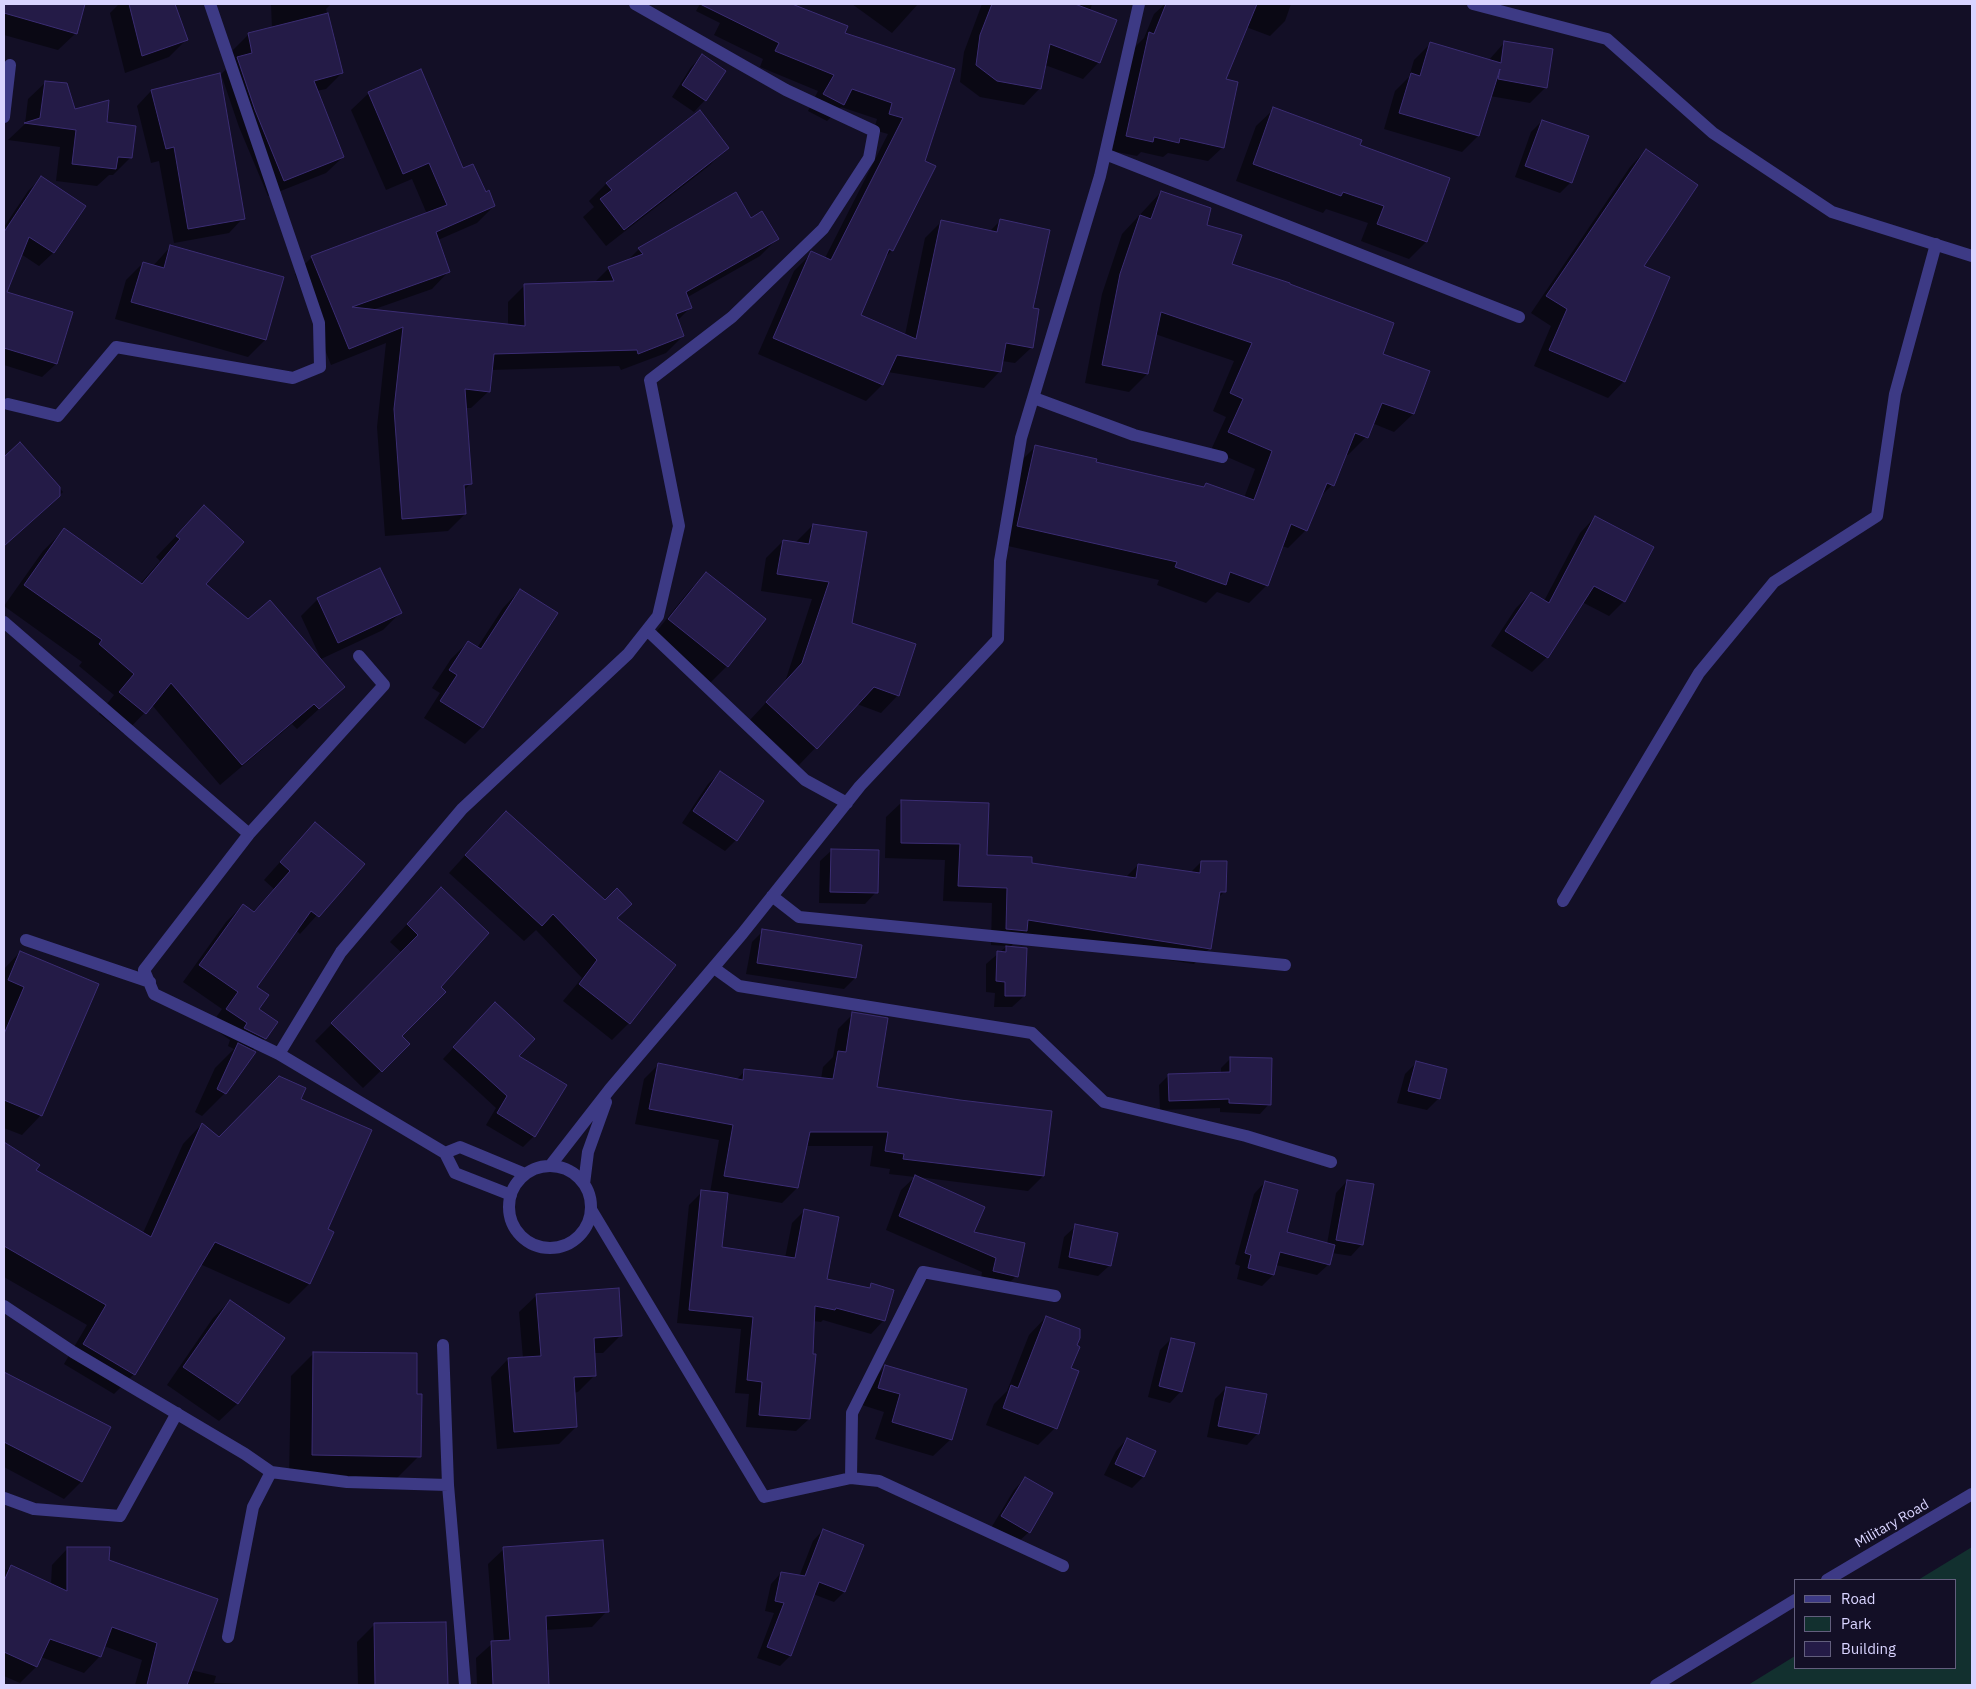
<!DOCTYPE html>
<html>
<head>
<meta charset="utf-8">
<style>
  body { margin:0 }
  #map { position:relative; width:1976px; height:1689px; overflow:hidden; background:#130f26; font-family:"IBM Plex Sans",sans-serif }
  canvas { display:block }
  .frame { position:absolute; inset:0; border:5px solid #d9d4ff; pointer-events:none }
  .legend { position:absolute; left:1794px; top:1579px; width:162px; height:90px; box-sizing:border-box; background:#130f26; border:1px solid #625e7d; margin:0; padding:6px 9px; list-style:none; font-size:15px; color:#d9d4ff }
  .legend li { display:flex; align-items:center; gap:10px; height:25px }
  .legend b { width:25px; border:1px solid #625e7d }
</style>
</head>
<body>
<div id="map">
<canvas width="1976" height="1689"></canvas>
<div class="frame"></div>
<ul class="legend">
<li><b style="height:6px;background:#3d3a85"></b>Road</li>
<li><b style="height:14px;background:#12302f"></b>Park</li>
<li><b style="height:14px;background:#241b47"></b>Building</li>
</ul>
</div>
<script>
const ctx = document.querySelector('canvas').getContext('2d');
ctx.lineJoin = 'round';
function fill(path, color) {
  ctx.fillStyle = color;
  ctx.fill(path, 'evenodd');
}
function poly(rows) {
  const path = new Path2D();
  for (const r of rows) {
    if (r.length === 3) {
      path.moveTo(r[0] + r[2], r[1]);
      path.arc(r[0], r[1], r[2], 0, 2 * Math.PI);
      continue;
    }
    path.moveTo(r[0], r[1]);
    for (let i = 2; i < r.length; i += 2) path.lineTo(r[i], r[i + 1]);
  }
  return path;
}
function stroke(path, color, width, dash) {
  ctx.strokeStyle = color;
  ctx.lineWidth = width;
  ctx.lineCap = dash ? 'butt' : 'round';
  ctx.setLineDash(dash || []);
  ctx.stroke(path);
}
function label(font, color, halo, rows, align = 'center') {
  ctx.font = font + ' "IBM Plex Sans",sans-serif';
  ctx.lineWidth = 4;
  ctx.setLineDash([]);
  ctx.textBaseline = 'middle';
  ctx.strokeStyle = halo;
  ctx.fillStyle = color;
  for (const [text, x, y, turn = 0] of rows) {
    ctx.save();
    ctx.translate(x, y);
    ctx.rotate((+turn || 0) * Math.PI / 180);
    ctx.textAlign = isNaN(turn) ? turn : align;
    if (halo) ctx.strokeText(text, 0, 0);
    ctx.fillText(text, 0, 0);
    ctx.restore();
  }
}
const green = poly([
  [1972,1547,1972,1685,1748,1685,1795,1656,1795,1668,1955,1668,1955,1580,1918,1580]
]);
const shadow = poly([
  [4,4,84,4,76,33,58,50,4,35],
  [119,4,173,4,186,40,169,57,125,73,110,13],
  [271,4,331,4,326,9,342,73,326,89,316,91,343,157,326,173,268,196,239,127,221,74,235,61,232,51,248,35,272,29],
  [700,4,789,4,846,27,843,34,954,70,892,250,884,259,859,316,905,335,925,238,941,222,989,232,1000,221,1032,309,1032,347,1015,363,1002,361,1000,371,984,388,888,372,882,385,866,401,758,354,794,271,812,253,825,258,888,134,874,130,877,119,841,107,827,121,808,111,818,91,760,67,763,59,714,35,720,23,696,11],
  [852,4,918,4,892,33],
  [982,4,1092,4,1090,11,1099,62,1083,79,1045,65,1040,88,1024,105,980,97,960,82,964,52],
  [1165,4,1179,4,1198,12,1200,4,1291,4,1285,21,1270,36,1246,27,1224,80,1223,147,1208,161,1168,153,1163,157,1141,152,1137,156,1112,151,1134,48,1144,38,1154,14],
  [1504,43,1546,87,1530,103,1490,96,1478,136,1462,152,1384,129,1395,91,1409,77,1414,60,1430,44,1488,61],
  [702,56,705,100,694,112,672,97,691,67],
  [46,82,74,111,105,123,134,127,130,158,113,175,109,175,97,186,56,181,60,147,8,140,25,124,28,99],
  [151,91,243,218,229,233,174,243,159,161,151,163,137,106],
  [369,93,463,169,485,193,494,206,477,223,438,240,449,271,432,289,372,310,508,325,508,302,525,285,594,283,609,268,627,261,639,249,750,219,777,239,760,256,686,298,690,308,677,321,683,336,666,353,621,370,619,366,491,370,489,391,471,408,465,408,471,483,463,491,465,514,448,531,385,536,377,427,386,343,331,365,295,274,312,257,427,214,412,179,386,190,351,110],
  [1274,109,1358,146,1449,179,1426,242,1409,259,1361,241,1368,223,1326,209,1323,213,1236,181,1256,126],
  [699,112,727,147,710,165,606,246,583,217,594,207,589,201,606,184],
  [1542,121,1571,182,1560,193,1515,177,1531,132],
  [1646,150,1642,266,1624,381,1608,398,1534,366,1551,326,1531,313,1630,167],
  [41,178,84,206,53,253,39,266,21,254,5,293,56,364,42,377,4,365,4,227,28,191],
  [1161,192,1206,225,1231,264,1381,354,1413,414,1394,432,1372,423,1366,437,1348,455,1345,454,1332,485,1320,497,1306,530,1288,548,1282,546,1267,585,1249,603,1217,592,1206,603,1157,585,1159,580,999,544,1018,464,1036,446,1095,463,1203,488,1206,484,1244,498,1255,469,1211,450,1226,417,1213,411,1234,361,1155,334,1147,374,1129,392,1085,383,1102,294,1122,234],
  [171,246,283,278,265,340,248,357,115,319,126,280,143,263,153,266],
  [20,444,63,492,4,546,4,458],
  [204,507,204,584,248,620,343,687,297,729,292,724,220,785,152,705,124,734,99,714,114,695,79,666,82,662,4,606,43,551,64,530,140,584,160,561,156,557],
  [1595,517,1624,601,1609,616,1582,602,1547,657,1532,672,1491,646,1516,608,1531,593,1544,601,1580,533],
  [813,525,851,624,898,695,881,713,857,704,799,765,750,720,785,682,812,599,761,591,766,558,783,541,795,543],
  [706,574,764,619,727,666,710,683,652,637,689,591],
  [520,590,482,727,465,744,424,718,440,693,432,688,451,659,468,642,477,648,503,608],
  [318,599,400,613,383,630,321,659,301,616],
  [720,773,736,840,725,851,682,823,708,784],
  [902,802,986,857,1125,878,1138,865,1190,873,1201,862,1225,891,1217,899,1210,948,1194,964,1020,937,1010,947,1024,996,1012,1007,994,1007,995,993,986,992,986,964,1007,946,991,945,992,903,943,901,945,860,885,858,886,817],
  [315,823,363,864,300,934,296,930,255,987,258,1009,265,1038,252,1051,225,1093,202,1116,195,1112,215,1068,234,1049,228,1046,230,1040,210,1026,222,1009,183,982,226,922,243,905,253,912,274,889,264,880],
  [489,829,616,919,675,966,629,1023,612,1040,563,1001,582,978,536,930,524,941,449,873],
  [832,850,876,892,865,904,819,903,820,861],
  [441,889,439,987,400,1036,408,1044,363,1088,315,1041,402,953,390,942],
  [763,931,855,978,844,989,746,974,752,942],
  [20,952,41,1115,22,1135,4,1128,4,969],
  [853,1014,876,1088,1043,1176,1028,1191,918,1177,1016,1276,1002,1290,980,1285,982,1272,886,1230,901,1190,915,1177,889,1174,890,1169,870,1166,873,1146,806,1146,797,1188,782,1203,726,1193,721,1248,785,1258,792,1223,805,1210,825,1280,868,1289,872,1285,892,1291,883,1321,871,1334,823,1320,821,1322,813,1321,809,1419,796,1431,746,1427,749,1394,735,1393,741,1329,677,1323,689,1205,702,1192,710,1193,719,1140,635,1124,644,1079,659,1064,736,1080,745,1071,821,1079,823,1067,833,1057,838,1029],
  [484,1015,517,1056,534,1136,523,1147,486,1125,496,1108,443,1059],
  [1231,1058,1269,1104,1260,1114,1220,1112,1220,1108,1160,1110,1159,1085,1169,1075,1221,1073,1221,1068],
  [1416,1063,1445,1070,1438,1099,1427,1110,1397,1103,1405,1074],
  [300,1099,309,1284,289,1304,200,1264,134,1374,114,1394,64,1364,87,1325,4,1277,4,1143,38,1165,34,1171,143,1233,183,1144,202,1124,219,1138],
  [1347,1181,1362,1244,1351,1256,1332,1253,1329,1264,1317,1275,1276,1265,1273,1275,1262,1286,1237,1279,1240,1266,1235,1264,1254,1194,1265,1182,1285,1233,1327,1244,1336,1193],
  [1076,1226,1110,1265,1098,1276,1058,1268,1064,1237],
  [537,1295,621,1335,603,1353,593,1353,595,1375,578,1392,573,1393,576,1427,559,1444,497,1449,491,1377,508,1359,523,1358,519,1312],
  [230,1301,283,1338,237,1404,219,1421,167,1385,213,1318],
  [1046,1317,1069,1369,1055,1428,1038,1445,986,1425,994,1404,1007,1391,1029,1335],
  [1171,1339,1181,1391,1170,1403,1148,1397,1160,1350],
  [314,1353,415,1395,419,1456,396,1479,289,1478,291,1376],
  [886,1366,951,1439,933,1456,875,1439,884,1412,862,1405,868,1384],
  [4,1373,109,1427,81,1482,64,1499,4,1467],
  [1226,1388,1258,1433,1247,1445,1207,1437,1215,1399],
  [1127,1439,1143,1477,1132,1488,1104,1475,1116,1451],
  [1025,1478,1029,1532,1017,1543,991,1528,1014,1490],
  [823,1530,844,1592,834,1602,813,1594,790,1656,780,1666,757,1658,774,1613,765,1611,771,1584,781,1573,799,1577,813,1541],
  [68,1548,108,1561,191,1670,216,1676,214,1683,269,1685,135,1685,142,1660,104,1646,100,1656,84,1673,41,1657,36,1667,20,1683,4,1676,4,1569,7,1570,11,1567,51,1585,52,1565],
  [504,1549,607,1611,592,1627,545,1630,547,1685,477,1685,476,1658,494,1642,488,1564],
  [445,1623,447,1685,358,1685,357,1642,375,1624]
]);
const building = poly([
  [4,4,85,4,77,34,4,13,4,4],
  [129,4,175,4,188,40,142,56,129,4],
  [700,4,792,4,848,26,845,33,955,69,925,161,936,166,893,251,889,249,861,315,916,339,941,220,997,232,1000,219,1050,230,1033,308,1039,309,1033,348,1006,343,1001,372,897,355,883,385,773,338,810,253,811,251,831,260,903,118,889,114,892,103,852,89,844,105,823,94,834,75,775,51,779,43,700,4],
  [992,4,1075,4,1117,20,1100,63,1050,44,1041,89,997,81,976,65,980,35,992,4],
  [1166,4,1257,4,1226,79,1238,82,1224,148,1180,138,1179,143,1154,137,1153,142,1126,136,1149,32,1154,34,1166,4],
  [328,13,343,73,314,81,344,157,284,181,255,110,237,57,252,53,248,33,328,13],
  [1504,41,1553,49,1547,88,1498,79,1500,69,1479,136,1399,113,1411,73,1420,76,1430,42,1501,63,1504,41],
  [702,54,726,71,706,101,682,85,702,54],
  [421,69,463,168,473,164,486,192,489,190,495,206,436,232,450,272,352,307,525,326,524,284,614,281,608,267,643,254,638,248,736,192,751,218,762,211,779,239,686,292,692,308,676,314,684,336,638,354,637,350,494,354,490,392,465,389,472,484,464,485,466,514,402,519,394,409,403,327,349,349,311,256,447,205,429,163,403,174,368,92,421,69],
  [220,73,245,219,188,229,174,147,166,149,151,90,220,73],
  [45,81,67,83,75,109,109,100,107,122,136,126,132,158,118,157,116,169,72,164,76,130,24,123,40,118,45,81],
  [1273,107,1362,140,1360,145,1450,178,1427,242,1377,224,1384,206,1343,192,1341,196,1253,164,1273,107],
  [700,110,729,148,624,230,600,199,612,190,606,183,700,110],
  [1542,120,1589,136,1572,183,1525,166,1542,120],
  [1646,149,1698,185,1644,266,1670,277,1625,382,1549,350,1567,309,1546,296,1646,149],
  [41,176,86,206,54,253,29,237,7,292,73,312,57,364,4,348,4,232,41,176],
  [1161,191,1211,208,1207,225,1242,235,1232,264,1290,283,1290,284,1394,323,1383,354,1430,371,1414,414,1382,403,1368,438,1355,433,1334,486,1327,483,1307,531,1291,524,1268,586,1230,572,1226,585,1175,567,1177,562,1017,526,1035,445,1097,459,1096,462,1204,487,1206,483,1254,500,1272,451,1228,432,1243,399,1230,393,1252,343,1161,312,1148,374,1102,365,1120,274,1140,215,1151,219,1161,191],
  [170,245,284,277,266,340,131,302,143,262,164,268,170,245],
  [20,442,60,487,60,496,4,546,4,457,20,442],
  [204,505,244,542,206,584,248,619,270,600,345,687,319,709,314,704,242,765,171,683,146,714,119,692,134,674,99,644,102,640,24,585,64,528,142,584,180,539,176,536,204,505],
  [1595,516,1654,547,1625,602,1594,586,1548,658,1505,631,1531,592,1549,603,1595,516],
  [813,524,867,532,852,623,916,644,899,696,874,687,817,749,766,702,802,663,829,582,777,574,783,540,809,544,813,524],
  [380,568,402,613,338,643,317,598,380,568],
  [706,572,766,619,728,667,668,619,706,572],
  [520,589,558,613,483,728,440,701,457,675,449,670,468,641,481,649,520,589],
  [720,771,764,801,737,841,693,811,720,771],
  [901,800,989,803,987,855,1032,857,1032,863,1136,878,1138,864,1200,873,1201,861,1227,861,1226,892,1220,892,1211,949,1028,920,1027,931,1006,929,1007,888,958,886,960,844,901,843,901,800],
  [506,811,605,900,617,888,632,904,617,918,676,965,630,1024,579,984,597,960,553,914,542,926,465,855,506,811],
  [315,822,365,864,319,917,311,911,257,987,269,995,259,1009,278,1022,266,1039,244,1028,247,1023,226,1009,238,992,199,965,243,904,254,912,290,871,280,862,315,822],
  [831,849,879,850,878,893,830,892,831,849],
  [441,887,489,933,441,987,446,992,402,1036,410,1044,382,1072,331,1023,418,935,407,924,441,887],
  [762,929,862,945,856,978,757,963,762,929],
  [1006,946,1027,948,1025,996,1005,996,1005,982,996,981,997,951,1006,952,1006,946],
  [20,951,99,984,42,1116,4,1100,4,1034,24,987,8,980,20,951],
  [495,1002,535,1039,519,1056,567,1085,535,1137,497,1113,507,1096,453,1047,495,1002],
  [852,1012,888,1018,877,1087,960,1100,1052,1111,1044,1176,903,1159,904,1154,885,1151,888,1132,810,1132,798,1188,724,1176,733,1125,649,1109,658,1063,743,1080,744,1069,833,1079,838,1051,846,1052,852,1012],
  [238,1043,256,1052,226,1094,217,1089,238,1043],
  [1230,1057,1272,1058,1271,1105,1229,1103,1229,1099,1169,1101,1168,1074,1230,1072,1230,1057],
  [1416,1061,1447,1069,1440,1099,1408,1091,1416,1061],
  [279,1076,306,1088,301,1099,372,1130,328,1229,334,1232,310,1284,215,1242,135,1375,83,1344,106,1305,4,1246,4,1142,40,1165,36,1170,151,1237,202,1123,219,1137,279,1076],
  [915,1175,985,1207,974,1232,1025,1243,1018,1277,993,1271,996,1258,899,1216,915,1175],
  [1347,1180,1374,1184,1363,1245,1336,1240,1347,1180],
  [1265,1181,1298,1190,1287,1232,1335,1245,1330,1265,1280,1252,1274,1275,1248,1268,1251,1255,1245,1253,1265,1181],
  [701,1190,728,1193,722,1247,795,1258,804,1209,839,1217,827,1279,870,1288,871,1283,894,1290,885,1321,836,1308,835,1310,815,1306,813,1354,816,1354,810,1419,759,1415,762,1382,747,1380,753,1317,689,1310,701,1190],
  [1075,1224,1118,1233,1111,1266,1069,1257,1075,1224],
  [619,1288,622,1336,594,1338,596,1376,574,1377,577,1427,514,1432,508,1358,541,1356,536,1294,619,1288],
  [230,1300,285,1338,238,1404,183,1367,230,1300],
  [1046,1316,1080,1329,1080,1338,1077,1345,1080,1347,1071,1368,1079,1371,1057,1429,1003,1408,1011,1385,1018,1388,1046,1316],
  [1171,1338,1195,1343,1182,1392,1159,1386,1171,1338],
  [313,1352,417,1353,417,1394,422,1394,421,1457,312,1455,313,1352],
  [885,1365,967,1389,952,1440,892,1422,900,1394,878,1388,885,1365],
  [4,1372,111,1427,82,1482,4,1442,4,1372],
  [1226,1387,1267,1394,1259,1434,1218,1426,1226,1387],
  [1127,1438,1156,1451,1144,1477,1115,1464,1127,1438],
  [1025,1477,1053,1493,1030,1533,1001,1516,1025,1477],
  [823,1529,864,1545,845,1592,819,1582,791,1656,767,1647,784,1603,775,1601,781,1572,805,1576,823,1529],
  [603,1540,609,1612,546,1616,549,1685,493,1685,491,1641,510,1640,503,1547,603,1540],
  [67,1547,110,1547,109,1560,218,1599,187,1685,147,1685,157,1643,112,1627,101,1657,50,1639,37,1667,4,1652,4,1581,11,1565,67,1591,67,1547],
  [446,1622,448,1685,375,1685,374,1623,446,1622]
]);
const minor = poly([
  [1473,4,1607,39,1713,133,1832,212,1972,256],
  [4,117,10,65],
  [1105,154,1519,317],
  [1034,398,1134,435,1222,457],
  [8,404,58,416,116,347,293,378,320,367,319,323,210,4],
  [4,622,249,834,144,970,154,994,279,1054,445,1153,455,1173,511,1195],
  [647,630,805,780,847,803],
  [249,834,384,685,359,656],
  [772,896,799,917,1285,965],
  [1563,901,1699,673,1774,582,1877,516,1895,394,1936,244],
  [26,940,150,982],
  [714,968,739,986,1032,1033,1104,1102,1246,1136,1331,1162],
  [279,1054,341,952,462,809,628,654,658,616,679,526,650,380,732,317,823,229,869,158,874,131,786,90,635,4],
  [445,1153,460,1147,525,1174],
  [550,1166,610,1089,742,934,860,786,998,639,1000,561,1021,438,1100,176,1139,4],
  [550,1207,41],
  [584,1184,588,1152,606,1102],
  [592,1211,764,1497,851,1478,879,1481,1063,1566],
  [4,1306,73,1352,245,1454,271,1472,347,1482,448,1485],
  [443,1345,448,1485,465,1685],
  [851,1478,852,1413,923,1272,1055,1296],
  [4,1498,34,1509,120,1516,177,1413],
  [1827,1580,1972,1494],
  [228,1637,253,1507,271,1472],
  [1656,1685,1795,1600]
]);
const streetNames = [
  ["Military Road",1892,1524,-30]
];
fill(green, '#12302f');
fill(shadow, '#0007');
fill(building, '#241b47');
stroke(building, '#3b2d73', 1);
stroke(minor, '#3d3a85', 12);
label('14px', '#d9d4ff', '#130f26', streetNames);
</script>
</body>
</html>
